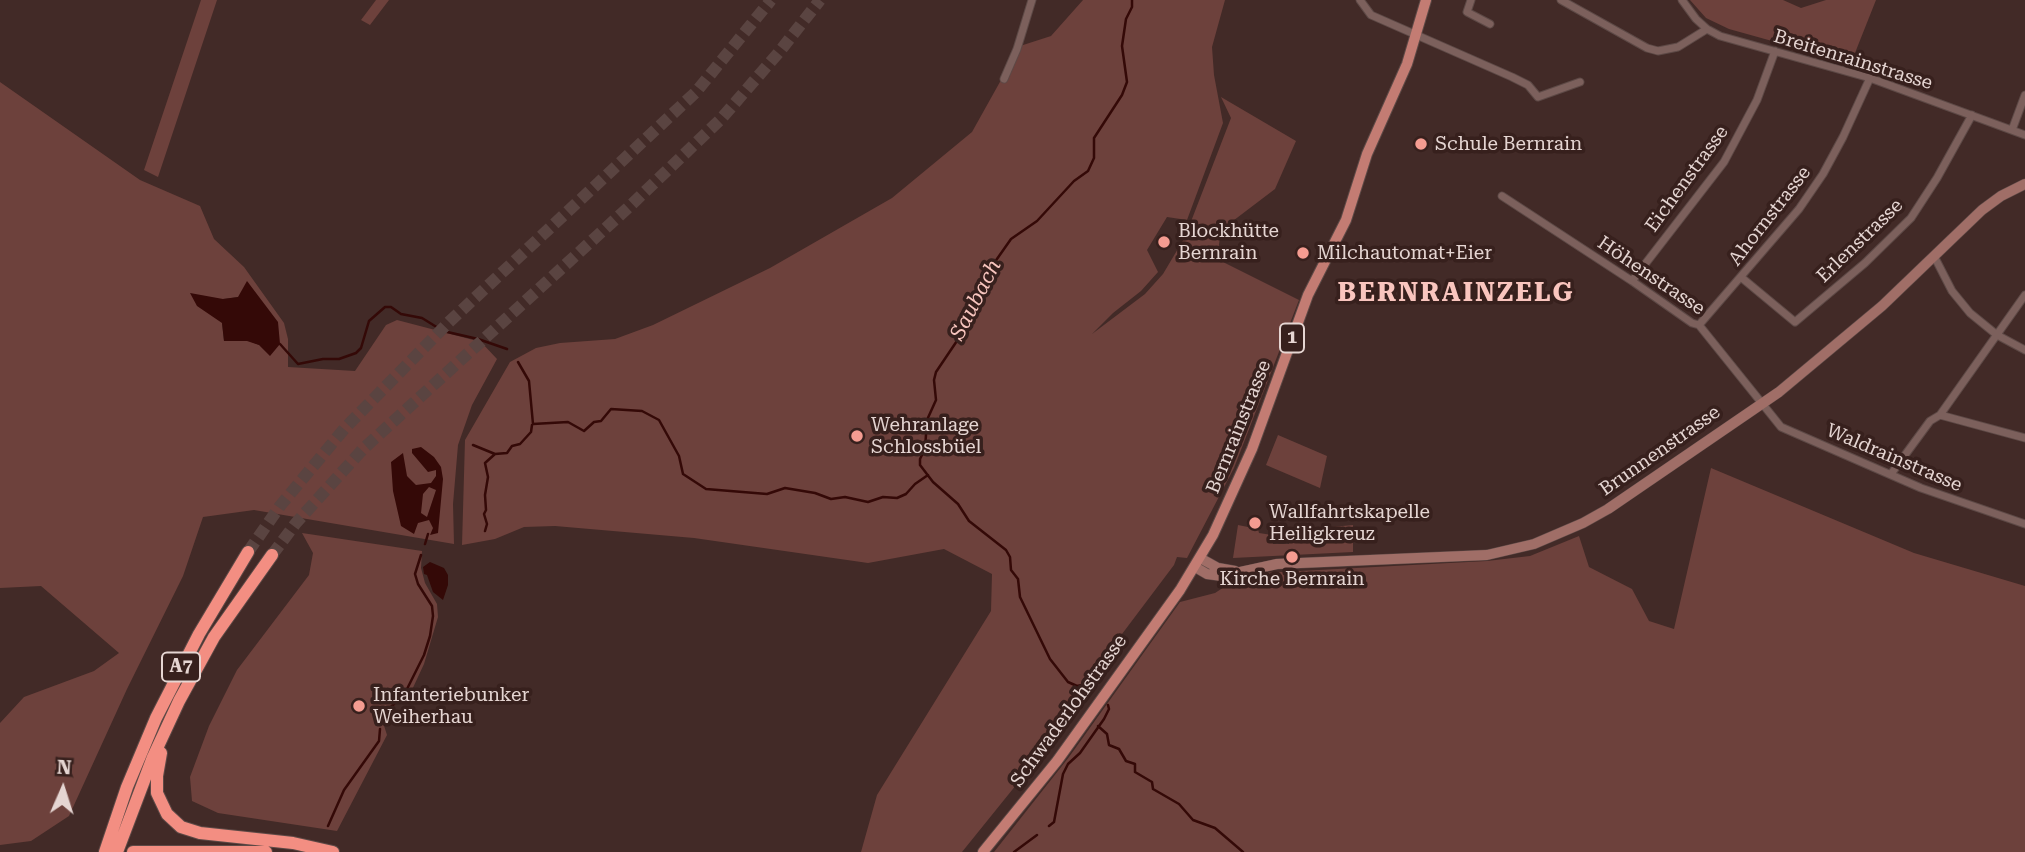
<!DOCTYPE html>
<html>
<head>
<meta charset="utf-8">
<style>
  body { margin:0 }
  #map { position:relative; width:2025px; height:852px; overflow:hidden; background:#422a27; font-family:"Roboto Serif",serif }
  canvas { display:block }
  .north { position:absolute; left:28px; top:754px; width:70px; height:70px; -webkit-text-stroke:5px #37201d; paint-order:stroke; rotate:3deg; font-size:19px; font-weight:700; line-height:28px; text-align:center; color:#e5d5d2 }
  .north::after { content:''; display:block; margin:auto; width:24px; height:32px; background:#e5d5d2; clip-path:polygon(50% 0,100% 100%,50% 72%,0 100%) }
</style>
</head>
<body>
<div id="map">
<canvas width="2025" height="852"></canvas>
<div class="north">N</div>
</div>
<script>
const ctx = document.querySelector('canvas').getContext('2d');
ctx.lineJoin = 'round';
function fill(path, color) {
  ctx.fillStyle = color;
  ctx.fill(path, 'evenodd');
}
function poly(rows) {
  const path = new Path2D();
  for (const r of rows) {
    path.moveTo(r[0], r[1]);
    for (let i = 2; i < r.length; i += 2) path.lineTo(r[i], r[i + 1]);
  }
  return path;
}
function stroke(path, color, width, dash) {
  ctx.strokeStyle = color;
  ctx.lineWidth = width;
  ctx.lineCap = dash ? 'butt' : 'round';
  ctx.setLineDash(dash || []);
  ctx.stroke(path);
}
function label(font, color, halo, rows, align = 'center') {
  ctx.font = font + ' "Roboto Serif",serif';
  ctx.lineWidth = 7;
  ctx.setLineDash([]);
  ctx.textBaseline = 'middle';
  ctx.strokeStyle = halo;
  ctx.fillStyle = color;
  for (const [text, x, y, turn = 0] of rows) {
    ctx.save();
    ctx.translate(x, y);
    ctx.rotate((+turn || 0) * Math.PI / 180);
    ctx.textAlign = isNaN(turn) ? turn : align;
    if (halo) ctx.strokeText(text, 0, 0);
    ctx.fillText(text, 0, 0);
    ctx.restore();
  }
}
const green = poly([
  [201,0,217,0,158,177,144,170],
  [376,0,389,0,370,25,361,20],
  [1083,0,1225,0,1212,47,1214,75,1223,123,1187,220,1167,217,1147,250,1158,272,1141,291,1113,313,1092,334,1145,294,1163,274,1185,237,1231,118,1221,97,1296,141,1275,189,1221,230,1217,259,1299,300,1234,468,1187,558,1177,557,1174,565,1119,638,1117,660,962,852,861,852,877,795,991,611,992,574,944,549,868,563,694,538,555,526,524,527,495,539,462,545,465,440,510,362,536,348,560,343,615,339,653,325,770,268,892,198,972,132,1020,46,1051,36],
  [1690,0,1783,0,1801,8,1826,0,1876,0,1851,63,1729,29,1706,18],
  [0,82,140,180,200,206,214,239,244,267,284,323,288,339,288,367,355,371,386,325,397,320,481,342,497,359,472,405,458,445,453,504,454,544,254,510,203,517,183,576,127,689,69,816,31,841,0,845,0,723,24,697,94,671,119,653,41,586,0,588],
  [248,282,259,345,247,340,224,341,222,323,223,299,239,297],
  [1278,435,1327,456,1320,488,1266,465],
  [1711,468,1914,553,2025,586,2025,852,994,852,1069,757,1180,602,1215,593,1244,574,1487,561,1530,556,1579,536,1589,567,1632,589,1649,621,1674,629],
  [1238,525,1258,529,1259,533,1272,535,1273,544,1289,544,1291,528,1310,529,1353,525,1353,552,1233,558],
  [302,533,422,551,421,568,425,583,437,604,438,617,424,664,411,692,381,716,387,735,337,831,218,813,192,801,190,777,209,726,237,670,309,575,313,553]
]);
const water = poly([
  [247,281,278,322,280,344,270,356,259,345,247,341,224,341,222,323,197,306,190,293,223,299,238,297],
  [421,447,434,457,441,467,443,479,438,533,430,535,433,528,429,520,418,523,414,534,401,526,393,491,391,462,403,453,407,476,416,485,431,483,436,476,436,470,428,472,412,453,412,449],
  [429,487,436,490,427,517,421,513,423,494],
  [430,562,444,568,448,575,448,585,443,600,433,592,427,575,424,574,423,567]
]);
const stream = poly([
  [280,344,298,364,323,359,339,359,356,353,361,348,369,321,385,307,391,307,401,314,422,318,443,331,478,339,507,349],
  [518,362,529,381,533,424,568,422,584,431,594,422,601,421,611,409,642,411,659,420,679,456,683,474,706,489,767,494,785,488,815,493,831,499,845,497,868,502,883,497,897,498,906,494,915,484,928,475],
  [473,445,495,454],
  [485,531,487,524,484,514,486,510,485,495,488,477,485,463,495,454,507,453,512,446,520,444,531,432,532,425],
  [425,544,428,534],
  [1093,691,1087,684,1077,686,1068,682,1050,659,1020,597,1018,579,1011,570,1010,557,1006,550,969,521,958,504,933,482,920,465,920,459,925,449,927,420,936,400,934,380,936,372,969,323,985,276,1011,239,1037,221,1074,181,1088,171,1094,158,1094,138,1122,95,1127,82,1122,46,1126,19,1132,7,1132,0],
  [377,721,405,693,424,655,430,636,433,616,432,606,418,584,415,574,421,555],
  [1098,726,1107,734,1109,745,1119,749,1126,761,1135,764,1135,772,1152,782,1153,789,1179,804,1193,820,1215,828,1243,852],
  [328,826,344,790,379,741,380,729],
  [1049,826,1054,822,1063,774,1068,764,1080,753,1104,719,1109,709,1108,705],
  [1014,852,1037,835]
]);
const motorwayTunnel = poly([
  [248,552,280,506,345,428,449,322,696,92,771,0],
  [272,555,296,523,363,449,630,206,721,119,780,51,820,0]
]);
const minor = poly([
  [1360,0,1371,15,1512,77,1528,85,1538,97,1580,82],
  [1471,0,1467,12,1490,24],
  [1561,0,1647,48,1658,51,1678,47,1707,29],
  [1682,0,1696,19,1707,29,1720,36,1870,78,2025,135],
  [1004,79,1017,49,1032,0],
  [2012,130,2025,95],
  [1502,196,1632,281,1692,323,1699,325,1781,427,1921,488,2025,524],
  [1934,256,1952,291,1970,313,1997,335,2025,350],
  [1742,278,1795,322,1865,263,1911,218,1937,178,1972,115],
  [1632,281,1724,162,1757,100,1775,51],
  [1699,325,1799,209,1823,174,1843,137,1870,78],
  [1940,415,2025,295],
  [1891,474,1930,421,1940,415,2025,438]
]);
const secondary = poly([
  [1200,558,1218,568,1235,571],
  [1195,567,1207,574,1222,576,1277,564,1487,555,1534,544,1583,523,1608,509,1779,392,1882,306,1982,210,2001,196,2025,184]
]);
const primary = poly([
  [983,852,1057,761,1180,590,1213,535,1252,449,1308,295,1346,220,1367,154,1407,64,1426,0]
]);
const motorway = poly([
  [161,753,157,776,157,793,167,814,181,827,200,833,293,843,333,852],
  [105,852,127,787,156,718,199,634,248,552],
  [117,852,153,757,179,701,214,637,272,555],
  [133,852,266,852]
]);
const markers = [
  [1421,144,7,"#f59c91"],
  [1164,242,7,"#f59c91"],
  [1303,253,7,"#f59c91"],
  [857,436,7,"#f59c91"],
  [1255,523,7,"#f59c91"],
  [1292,557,7,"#f59c91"],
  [359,706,7,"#f59c91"]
];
const shields = [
  [1292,338,24],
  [181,667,38]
];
const shieldNames = [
  ["1",1292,338],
  ["A7",181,667]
];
const streetNames = [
  ["Breitenrainstrasse",1853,60,17],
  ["Eichenstrasse",1687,179,-54],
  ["Ahornstrasse",1770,216,-52],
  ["Erlenstrasse",1860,241,-44],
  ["Höhenstrasse",1651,276,34],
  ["Bernrainstrasse",1239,427,-68],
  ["Brunnenstrasse",1660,451,-35],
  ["Waldrainstrasse",1894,458,23],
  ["Schwaderlohstrasse",1069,711,-54]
];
const poiNames = [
  ["Schule Bernrain",1435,144],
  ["Blockhütte",1178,231],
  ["Bernrain",1178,253],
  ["Milchautomat+Eier",1317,253],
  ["Wehranlage",871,425],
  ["Schlossbüel",871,447],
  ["Wallfahrtskapelle",1269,512],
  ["Heiligkreuz",1269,534],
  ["Kirche Bernrain",1292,579,"center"],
  ["Infanteriebunker",373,695],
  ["Weiherhau",373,717]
];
const waterNames = [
  ["Saubach",976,300,-63]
];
const districtNames = [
  ["BERNRAINZELG",1456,293]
];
fill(green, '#6d413c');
fill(water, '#340907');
stroke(stream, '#340907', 2.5);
stroke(motorwayTunnel, '#5a4441', 12, [12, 6]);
stroke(minor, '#5d4946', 9);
stroke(secondary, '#5d4946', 11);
stroke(primary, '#5d4946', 12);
stroke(motorway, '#5d4946', 14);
stroke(minor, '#7c605c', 7);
stroke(secondary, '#a06e67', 10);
stroke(primary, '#c37c73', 10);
stroke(motorway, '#f38e82', 12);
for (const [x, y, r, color] of markers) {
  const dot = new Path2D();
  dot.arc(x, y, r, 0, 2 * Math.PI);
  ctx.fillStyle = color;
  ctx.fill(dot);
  stroke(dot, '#37201d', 2.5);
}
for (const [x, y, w] of shields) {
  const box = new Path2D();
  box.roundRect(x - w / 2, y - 14.5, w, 29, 5);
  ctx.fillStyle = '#37201d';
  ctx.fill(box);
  stroke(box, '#e5d5d2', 2);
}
label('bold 18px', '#e5d5d2', null, shieldNames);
label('19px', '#e5d5d2', '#37201d', streetNames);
label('19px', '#e5d5d2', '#37201d', poiNames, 'left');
label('italic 21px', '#f8c5be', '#37201d', waterNames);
ctx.letterSpacing = '2px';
label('bold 26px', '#f9c5be', '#37201d', districtNames);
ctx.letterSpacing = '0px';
</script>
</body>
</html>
